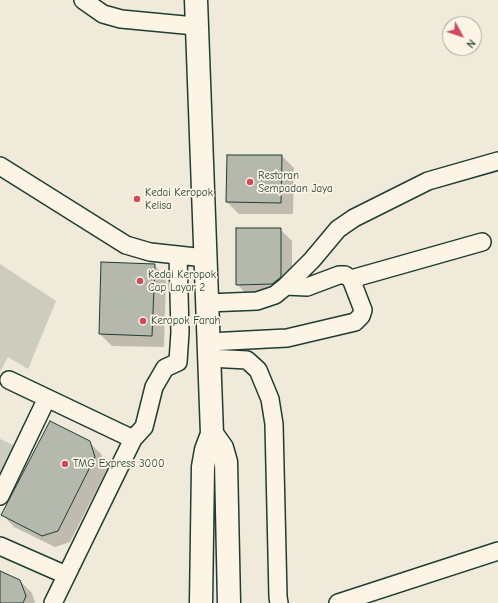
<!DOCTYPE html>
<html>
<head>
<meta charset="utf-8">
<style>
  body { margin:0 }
  #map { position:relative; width:498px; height:603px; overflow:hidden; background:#efeada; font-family:"Comic Neue",sans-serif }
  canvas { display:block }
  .north { position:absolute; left:442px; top:16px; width:40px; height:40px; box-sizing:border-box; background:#fcf5e5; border:1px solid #a4ab9e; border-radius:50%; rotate:130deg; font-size:11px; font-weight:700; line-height:16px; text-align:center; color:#1f3d34 }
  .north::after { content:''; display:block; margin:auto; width:14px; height:18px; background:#d1495b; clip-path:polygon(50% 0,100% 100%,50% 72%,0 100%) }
</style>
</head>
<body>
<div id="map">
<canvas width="498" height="603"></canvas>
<div class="north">N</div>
</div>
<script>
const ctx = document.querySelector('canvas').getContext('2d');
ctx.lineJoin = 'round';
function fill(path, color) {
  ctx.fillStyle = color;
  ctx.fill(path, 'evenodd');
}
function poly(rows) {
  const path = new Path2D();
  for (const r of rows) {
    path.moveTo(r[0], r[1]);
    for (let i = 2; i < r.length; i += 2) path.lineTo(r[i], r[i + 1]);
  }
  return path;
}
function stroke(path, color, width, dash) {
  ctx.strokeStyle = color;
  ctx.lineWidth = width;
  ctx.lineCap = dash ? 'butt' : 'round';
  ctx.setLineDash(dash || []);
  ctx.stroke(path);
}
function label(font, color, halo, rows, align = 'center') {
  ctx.font = font + ' "Comic Neue",sans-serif';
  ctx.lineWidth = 3.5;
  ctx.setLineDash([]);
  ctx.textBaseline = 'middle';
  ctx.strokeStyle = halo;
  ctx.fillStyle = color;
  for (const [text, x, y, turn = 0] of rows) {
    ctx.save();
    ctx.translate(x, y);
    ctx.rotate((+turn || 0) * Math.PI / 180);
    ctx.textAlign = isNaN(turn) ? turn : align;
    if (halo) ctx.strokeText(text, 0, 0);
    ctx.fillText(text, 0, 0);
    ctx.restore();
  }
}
const green = poly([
  [0,264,56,301,28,369,8,357,0,372],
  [0,439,16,446,0,479]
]);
const shadow = poly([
  [282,156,294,168,293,214,239,214,227,202],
  [280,229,292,241,292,289,248,296,237,284],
  [154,265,166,277,164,347,112,346,100,334],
  [89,442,101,454,107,469,70,542,55,547,14,527,3,515],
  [0,572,20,581,32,593,35,603,0,603]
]);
const building = poly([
  [227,155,282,155,281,203,226,202,227,155],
  [236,228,281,228,281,277,272,284,236,285,236,228],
  [101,262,155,264,152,336,99,334,101,262],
  [50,421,90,441,95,457,58,531,42,536,1,515,50,421],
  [0,571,20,580,26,596,23,603,0,603,0,571]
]);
const minor = poly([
  [83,0,103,14,121,19,195,26],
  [0,166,126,245,150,252,205,258],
  [351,279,482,242],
  [207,303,257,301,275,295,286,286,312,260,338,229,354,218,428,181,498,161],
  [209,342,287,338,355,322,361,316,363,310,351,279,345,275,339,275,307,287,286,286],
  [209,358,247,360,258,370,270,399,274,424,278,597,279,603],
  [9,380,133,439,53,603],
  [133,439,144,427,154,387,165,368,178,362,180,332,178,256],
  [0,496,47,398],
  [0,546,66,575],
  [338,603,498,551]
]);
const highway = poly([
  [196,0,212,434,206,450,203,467,201,603],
  [212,434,222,448,226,462,229,603]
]);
const markers = [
  [250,182,4,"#d1495b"],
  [137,199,4,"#d1495b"],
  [140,281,4,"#d1495b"],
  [143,321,4,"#d1495b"],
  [65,464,4,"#d1495b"]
];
const poiNames = [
  ["Restoran",258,176],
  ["Sempadan Jaya",258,189],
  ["Kedai Keropok",145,193],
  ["Kelisa",145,206],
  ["Kedai Keropok",148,275],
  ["Cap Layar 2",148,288],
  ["Keropok Farah",151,321],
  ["TMG Express 3000",73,464]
];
fill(green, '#cccdbf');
fill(shadow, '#0003');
fill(building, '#b5b9ad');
stroke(building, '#1f3d34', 1);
stroke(minor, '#1f3d34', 20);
stroke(highway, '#1f3d34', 25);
stroke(minor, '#fcf5e5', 17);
stroke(highway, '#fcf5e5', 22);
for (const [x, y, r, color] of markers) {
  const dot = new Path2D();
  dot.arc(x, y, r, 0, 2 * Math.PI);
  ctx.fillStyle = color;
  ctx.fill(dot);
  stroke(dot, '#fcf5e5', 1.5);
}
label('11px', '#1f3d34', '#fcf5e5', poiNames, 'left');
</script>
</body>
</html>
